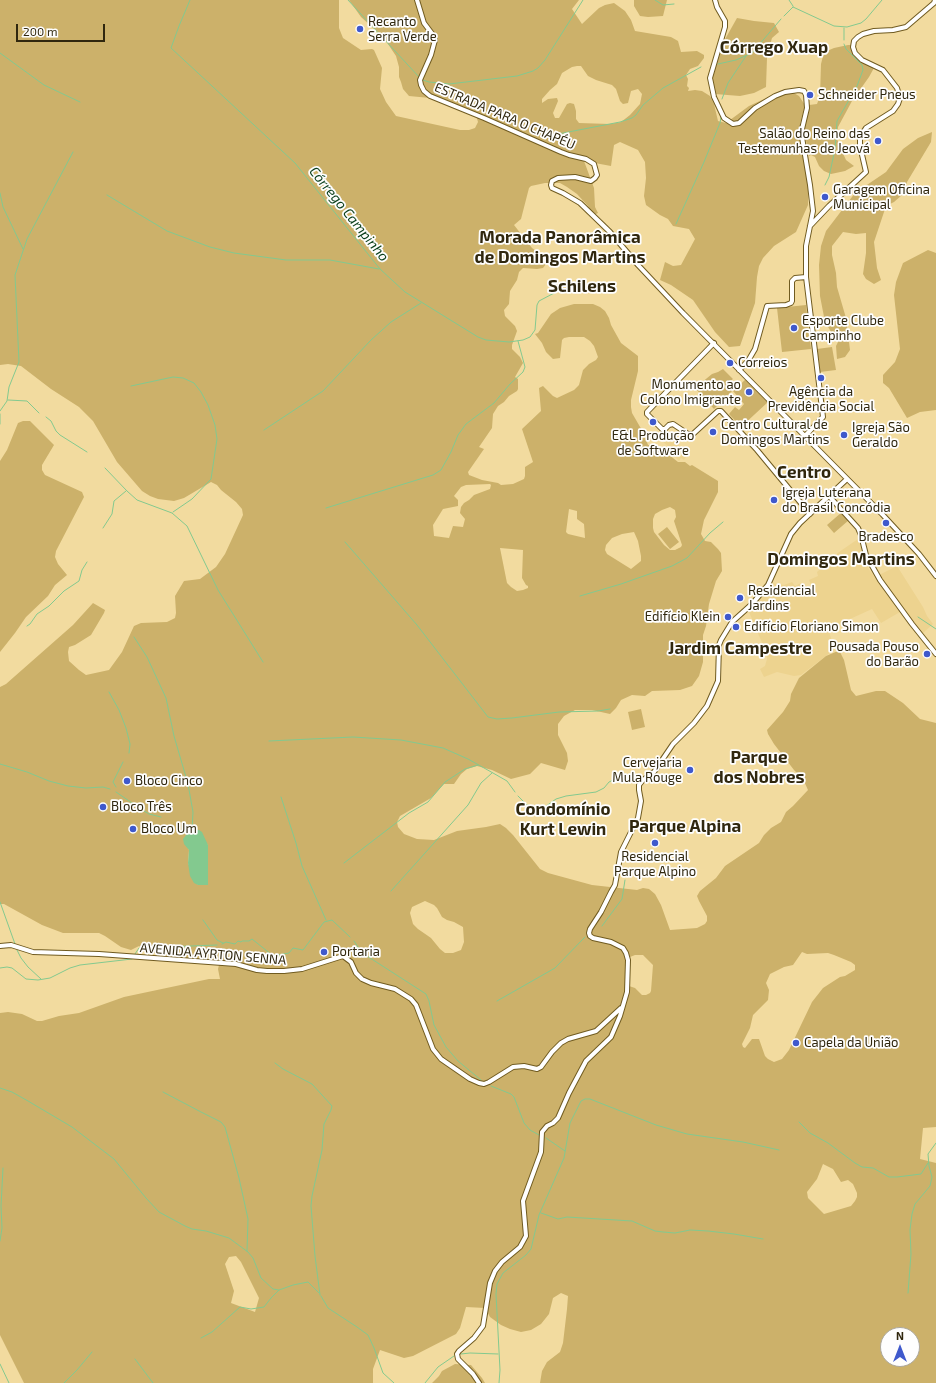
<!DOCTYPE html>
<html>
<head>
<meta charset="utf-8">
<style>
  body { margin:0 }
  #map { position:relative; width:936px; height:1383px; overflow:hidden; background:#f2db9f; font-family:"Exo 2",sans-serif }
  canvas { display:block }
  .north { position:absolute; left:880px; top:1327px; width:40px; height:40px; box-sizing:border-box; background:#fefefe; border:1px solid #aca89e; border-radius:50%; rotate:0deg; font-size:11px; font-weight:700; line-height:16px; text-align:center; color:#30270e }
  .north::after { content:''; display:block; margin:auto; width:14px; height:18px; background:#3f59cc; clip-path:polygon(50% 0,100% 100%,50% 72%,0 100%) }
  .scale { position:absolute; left:16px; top:24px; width:89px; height:18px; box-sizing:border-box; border:2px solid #30270e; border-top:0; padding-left:5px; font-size:12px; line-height:14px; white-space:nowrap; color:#30270e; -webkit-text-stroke:3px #fefefe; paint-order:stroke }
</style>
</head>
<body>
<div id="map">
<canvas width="936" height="1383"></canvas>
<div class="north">N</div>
<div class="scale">200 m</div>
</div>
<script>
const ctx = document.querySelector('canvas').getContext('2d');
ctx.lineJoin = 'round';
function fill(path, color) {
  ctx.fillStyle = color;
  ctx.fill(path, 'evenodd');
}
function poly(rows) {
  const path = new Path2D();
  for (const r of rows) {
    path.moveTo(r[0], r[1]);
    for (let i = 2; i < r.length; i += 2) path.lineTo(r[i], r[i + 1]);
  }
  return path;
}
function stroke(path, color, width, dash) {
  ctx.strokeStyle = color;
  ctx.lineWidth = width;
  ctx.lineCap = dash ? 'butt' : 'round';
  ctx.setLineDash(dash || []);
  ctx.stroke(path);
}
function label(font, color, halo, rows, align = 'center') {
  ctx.font = font + ' "Exo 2",sans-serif';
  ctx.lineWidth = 3.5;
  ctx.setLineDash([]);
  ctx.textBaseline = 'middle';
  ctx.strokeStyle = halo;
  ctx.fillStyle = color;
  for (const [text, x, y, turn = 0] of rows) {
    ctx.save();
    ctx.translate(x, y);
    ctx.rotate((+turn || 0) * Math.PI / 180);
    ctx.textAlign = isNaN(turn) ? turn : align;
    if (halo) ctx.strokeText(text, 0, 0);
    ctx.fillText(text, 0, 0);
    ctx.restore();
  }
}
const built = poly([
  [667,434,688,454,684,460,681,458,679,461,667,449,669,447,661,440],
  [858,539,868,568,900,612,881,623,872,609,828,629,833,644,831,652,801,675,794,676,777,672,764,677,760,669,765,666,767,659,766,652,749,612,759,601,772,583,784,585,792,582,795,586,801,583,805,590,812,587,809,580,818,576,817,572,839,552],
  [897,566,923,607,927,616,933,624,922,634,879,575]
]);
const green = poly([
  [0,0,339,0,339,28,343,38,361,50,372,49,374,50,382,68,380,89,386,102,396,116,460,130,469,130,475,128,478,122,476,115,444,104,430,98,409,96,403,89,401,82,399,77,399,67,396,56,384,38,361,17,349,0,579,0,572,9,582,24,599,8,605,5,614,3,625,11,631,20,635,31,671,37,678,41,681,52,697,51,704,55,704,58,698,66,690,69,686,75,688,79,687,86,689,88,688,91,695,90,702,91,710,96,714,104,718,121,726,123,749,106,775,94,785,91,792,92,799,96,805,105,800,124,808,184,808,205,796,232,774,246,763,258,759,266,757,277,755,303,740,346,729,347,715,332,693,300,671,285,660,280,665,262,673,266,681,265,695,239,689,229,673,226,668,219,660,215,646,205,644,196,646,178,645,162,638,150,620,142,614,145,611,166,584,161,594,188,595,207,598,213,596,214,592,214,588,206,577,194,567,187,560,183,545,183,531,186,529,188,521,219,514,225,532,248,545,258,546,264,543,268,537,269,523,268,519,272,517,280,510,291,509,304,504,310,505,316,515,326,517,331,512,345,512,349,520,357,523,363,515,377,518,379,518,389,517,391,509,396,504,402,498,406,493,414,492,428,479,447,484,449,468,472,469,475,482,480,498,483,501,485,513,484,524,479,525,476,525,467,533,462,522,429,541,411,539,388,543,386,553,396,557,398,574,390,579,385,583,370,589,364,596,360,598,357,594,346,590,341,584,337,569,337,564,338,562,340,560,358,553,359,546,352,542,343,535,334,538,333,551,314,560,308,574,304,593,304,600,307,605,311,609,318,611,325,621,343,638,356,638,371,631,400,631,407,632,413,643,432,648,445,658,446,678,462,685,462,690,466,692,465,718,481,718,492,704,520,701,534,705,541,711,542,718,549,721,553,722,571,716,581,709,604,706,626,703,635,703,662,699,676,692,686,680,690,652,691,645,696,632,695,621,700,616,708,610,714,592,710,575,710,564,716,558,724,558,735,567,753,568,761,565,770,541,763,530,774,511,779,492,770,477,766,467,769,461,774,454,784,444,784,431,798,400,816,397,822,398,827,404,834,417,839,434,840,457,831,486,827,500,824,506,828,513,835,540,869,548,873,592,885,637,890,643,888,649,889,655,894,661,905,670,930,697,928,705,924,707,921,707,916,699,901,697,896,700,891,716,878,725,866,759,843,764,835,771,828,781,822,786,812,793,806,808,790,803,779,794,770,774,744,768,734,767,730,783,712,790,701,791,694,799,678,826,656,838,651,840,652,844,660,851,690,856,696,876,691,885,691,903,703,920,719,936,723,936,1127,923,1128,920,1159,936,1163,936,1383,540,1383,542,1371,547,1362,560,1352,563,1343,567,1309,568,1296,561,1293,553,1298,549,1314,541,1324,531,1330,521,1332,510,1329,501,1325,490,1317,485,1308,466,1307,460,1328,456,1334,413,1356,404,1358,380,1350,373,1369,373,1383,24,1383,0,1335,0,1013,8,1012,22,1014,37,1021,42,1021,59,1016,79,1013,124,997,209,979,220,979,218,969,220,961,214,959,183,958,158,954,146,951,139,946,131,950,121,947,105,936,99,933,63,933,42,925,4,904,0,904,0,687,6,684,73,625,93,603,105,610,104,613,91,635,75,645,69,647,68,652,69,661,79,670,86,675,109,670,122,652,134,626,141,623,167,622,175,618,176,613,175,596,184,581,200,579,216,567,225,554,243,515,242,509,236,502,221,490,217,485,211,482,184,498,174,501,158,499,150,496,142,491,117,462,93,421,79,407,51,389,21,366,8,364,0,365],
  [577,66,581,66,588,76,596,80,612,85,616,89,620,101,623,104,628,103,631,91,638,89,642,94,640,104,630,115,621,122,610,124,579,123,576,119,576,111,574,104,570,103,567,104,559,118,555,118,553,113,558,101,557,98,548,99,542,103,542,99,550,90,557,84,562,73,572,67],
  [490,484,491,485,490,489,474,495,469,500,464,503,461,507,460,513,465,519,463,527,453,526,449,538,434,536,433,525,443,509,458,506,458,500,454,496,461,487,466,485],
  [670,507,675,510,676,517,674,521,682,545,681,547,675,550,670,550,664,545,654,532,653,528,653,519,655,514,662,510],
  [569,509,577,511,577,519,584,524,585,538,568,534,566,532],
  [634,532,638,541,641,556,641,561,631,569,607,554,605,550,606,545,612,538,622,534],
  [500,548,523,550,522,578,526,585,528,586,528,588,523,590,517,591,511,587,507,583],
  [190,830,208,845,207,885,198,885,188,863,189,850,184,839],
  [425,901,434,905,437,908,442,917,447,920,454,922,463,927,464,942,461,950,453,953,445,953,440,949,431,938,418,929,413,924,410,913,412,907],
  [802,952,807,954,828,953,834,955,851,962,855,965,855,970,845,976,840,977,823,988,812,1002,789,1050,782,1059,774,1062,768,1059,765,1056,759,1039,752,1039,745,1048,743,1047,742,1044,750,1028,753,1015,768,1000,769,990,766,983,770,974,784,967,793,965],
  [635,955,643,955,653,965,651,991,650,993,646,995,642,995,635,988,629,986,626,965,630,957],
  [823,1164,833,1169,841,1182,848,1180,853,1184,857,1193,857,1197,855,1201,851,1206,824,1214,808,1198,807,1192,817,1179],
  [236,1256,241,1262,259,1298,255,1312,231,1303,234,1291,225,1264,229,1257],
  [888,1335,912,1335,912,1359,888,1359],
  [634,0,667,0,663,16,648,17,640,16,634,6],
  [737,18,754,21,774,23,779,32,772,38,770,45,767,58,766,87,754,93,740,96,715,94,712,87,712,74,719,50],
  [848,45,855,45,856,51,859,56,875,66,869,77,852,101,838,127,837,139,840,147,846,160,854,166,845,171,831,174,824,171,819,166,815,157,811,155,809,156,805,135,805,121,809,105,817,104,820,96,821,64,823,56,827,51,834,48],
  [932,132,931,142,907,182,902,195,894,202,886,206,874,242,877,268,881,280,874,284,866,279,863,274,866,253,866,233,856,234,843,232,832,246,832,255,836,273,837,287,846,318,850,350,845,357,837,359,836,346,838,342,838,336,833,335,825,322,820,296,819,265,821,246,826,231,855,193,886,172,903,149,918,138],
  [928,250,936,253,936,410,920,412,907,418,889,388,883,383,883,375,895,362,900,349,894,295,896,282,903,263],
  [806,305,811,349,782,352,777,308],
  [832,347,836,370,820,372,817,349],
  [723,369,733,379,727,384,733,390,714,409,695,388,712,374,718,372],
  [746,379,768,402,741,427,729,414,735,407,739,410,744,404,733,391],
  [23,421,30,421,54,445,42,465,42,470,45,475,82,492,84,497,56,551,55,557,58,564,67,575,55,585,48,596,26,617,15,633,0,652,0,461,7,450,18,423],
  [842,512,849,520,834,533,827,525],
  [667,527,679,542,670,549,658,534],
  [641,709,645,727,632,730,628,712],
  [455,1364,471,1365,482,1378,485,1383,432,1383,439,1376,442,1371]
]);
const water = poly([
  [194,829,199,830,202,832,208,845,208,885,198,885,194,883,190,876,188,863,189,850,184,844,183,839,190,830]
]);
const stream = poly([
  [190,0,179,26,171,48,295,163,380,269,405,292,478,337,486,340,509,342,523,340,530,337,535,330,537,305,539,301,558,291],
  [348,0,419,77],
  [655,0,663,5,674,4],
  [789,0,793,6],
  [793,7,834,26,847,27,861,23,866,19,882,0],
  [784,16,793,7],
  [844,40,844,28],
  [0,53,44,85,80,102],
  [718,64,736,60,752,53,781,19],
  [423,80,429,82,449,84,517,76,533,71,538,68,545,60,583,0],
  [722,99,728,83,746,56],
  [553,135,620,122,632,118,636,115,643,105,663,88,701,67],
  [825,185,829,177,835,149,837,121,857,86,863,70,862,65,846,49,844,44],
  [0,193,3,207,23,249],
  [107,195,167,231,210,247,234,253,286,260,330,260,379,269],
  [676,224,704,162,720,123,721,117],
  [131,386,173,377,183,378,194,383,201,392,208,405,215,425,217,439,211,479,192,499,173,512],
  [8,400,27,401,39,413],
  [0,411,7,401,9,387,19,362,15,275,27,239,73,152],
  [0,414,0,424],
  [46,417,51,421,56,431,60,435,87,452],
  [264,430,323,391,371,340,391,322,421,303],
  [105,468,127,491,137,500,172,513,187,526,218,590,263,662],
  [326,508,433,475,441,470,451,452,458,435,466,424,494,403,510,384,523,372,525,367,518,341],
  [103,528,112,514,114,501,126,491],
  [345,542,417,625,488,717,497,719,512,718,559,712,598,711,610,709],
  [580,596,621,584,672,566,687,558,710,533,723,522],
  [918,617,936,629],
  [27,626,30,624,37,614,49,606,64,591,79,581,82,570,87,562],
  [134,637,147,657,166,698,174,736,188,784,193,812,192,830],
  [109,692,119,710,126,728,130,744,129,753],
  [269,741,353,737,401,740,443,748,468,759,493,773,507,781,515,792],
  [0,764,27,772,49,781,68,786,86,788,103,787,110,789],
  [116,787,113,782,123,762],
  [116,792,135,805],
  [518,796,527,805,542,809,556,799,566,796,596,792,604,788,609,782,613,780,636,782],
  [281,797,296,843,302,866,326,920],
  [141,809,149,814,161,817],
  [344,863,409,813,428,802,445,782,465,769,478,765],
  [391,891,468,805,481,783,492,773],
  [0,902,15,944],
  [203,920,217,940,223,943],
  [602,926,622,899,625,880],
  [354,941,362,953,367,956,426,994,429,1001,434,1025,446,1047,458,1061,481,1080],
  [222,944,226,942,235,944,238,941,241,942,242,941,249,941,252,939,272,955,278,955,289,953,293,948,303,950,324,922,332,920,350,937],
  [17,950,21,958,28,967,41,979],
  [135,954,139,948,217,945],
  [0,968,7,967,12,968,26,979,38,980,50,978,70,968,80,965,132,959],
  [497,1001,555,968,585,937],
  [275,1063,283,1069,312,1084,332,1106,331,1110,324,1124,322,1150,312,1196,311,1206,315,1256,320,1295],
  [491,1086,511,1094,514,1097,524,1123,530,1130,539,1135],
  [0,1088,12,1092,28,1101,72,1127,114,1159,146,1198,159,1212,185,1226,192,1229,206,1231,229,1238,248,1252,253,1258,261,1278,273,1289,279,1290],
  [163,1092,201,1112,221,1122,225,1127,239,1178,248,1219,247,1251],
  [799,1122,810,1133,828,1143,855,1163,862,1167,873,1168,889,1177,897,1177,921,1174,928,1163],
  [546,1138,565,1151],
  [541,1213,558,1219,567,1217,632,1221,655,1231,663,1232,675,1233,690,1230,708,1231,734,1234,763,1239],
  [0,1241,2,1228,1,1206,3,1168],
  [908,1293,911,1254,910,1230,912,1214,915,1204,930,1186,932,1177,929,1166,928,1154,936,1143],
  [321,1296,328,1308,357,1327,368,1335,374,1348,383,1373,394,1383],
  [201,1338,212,1332,240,1307,251,1309,264,1307,271,1298,279,1290,293,1285,308,1282,319,1293],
  [461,1354,470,1353,498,1354],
  [135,1359,153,1383],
  [0,1364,9,1383],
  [64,1383,77,1370,92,1352],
  [425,1383,438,1367,454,1356],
  [499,1383,500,1370,496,1294,497,1284,503,1273,526,1255,531,1249,539,1215,564,1158,570,1123,581,1101,585,1099,590,1099,656,1125,687,1134,743,1142,779,1150]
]);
const secondary = poly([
  [417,0,424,23,433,35,435,40,431,55,420,80,421,85,424,91,430,96,484,118,561,152,569,155,586,159,594,164,597,175,595,178,591,181,575,177,558,178,552,181,551,185,552,188,563,193,580,203,610,232,638,265,683,313,882,514,919,554,936,576],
  [715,0,717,7,725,21,725,27,710,78,714,97,724,118,733,124,739,123,755,108,775,96,785,92,799,90,804,91,806,95,807,108,802,129,802,137,810,185,813,211,806,246,806,277,823,417,804,437],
  [810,226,829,206,866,172,860,146,860,137,866,128,893,111,898,104,900,98,897,88,883,70,862,60,855,53,853,47,854,41,858,37,863,34,874,31,893,30,906,27,934,3,935,0],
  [714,343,647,412,647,414,662,429,665,429,669,425,673,424,688,434,693,434,718,411,721,411,757,450,810,514],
  [739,370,748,361,755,349,767,306,786,305,791,303,792,301,792,281,795,278,806,277],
  [829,496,858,528,861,535,866,555,880,580,912,624,936,654],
  [0,946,11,945,33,952,99,954,236,964,257,970,267,971,284,971,302,969,343,956,351,962,356,973,362,979,371,983,395,989,411,999,416,1005,433,1049,441,1059,470,1079,479,1083,484,1084,489,1082,513,1067,524,1066,537,1069,541,1067,552,1052,561,1043,568,1039,596,1031,621,1008],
  [479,1383,473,1374,458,1359,457,1354,459,1351,474,1338,483,1326,490,1283,495,1271,502,1262,520,1247,526,1236,523,1201,541,1152,542,1132,547,1126,553,1123,558,1118,569,1093,586,1061,611,1037,620,1016,627,992,628,960,626,953,623,948,611,942,593,938,590,936,589,933,590,929,601,912,611,892,615,885,621,852,638,818,641,801,639,790,639,785,643,780,654,772,673,744,694,723,707,706,718,681,719,645,721,640,732,622,752,604,768,585,791,534,800,523,847,479]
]);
const markers = [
  [360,29,4,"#3f59cc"],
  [810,95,4,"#3f59cc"],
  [878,141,4,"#3f59cc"],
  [825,197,4,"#3f59cc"],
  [794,328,4,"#3f59cc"],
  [730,363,4,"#3f59cc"],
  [821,378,4,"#3f59cc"],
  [749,392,4,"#3f59cc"],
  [653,422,4,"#3f59cc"],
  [713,432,4,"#3f59cc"],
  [844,435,4,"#3f59cc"],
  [774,500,4,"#3f59cc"],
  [886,523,4,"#3f59cc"],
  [740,598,4,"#3f59cc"],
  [728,617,4,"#3f59cc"],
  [736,627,4,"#3f59cc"],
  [927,654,4,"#3f59cc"],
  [690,770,4,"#3f59cc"],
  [127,781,4,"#3f59cc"],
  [103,807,4,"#3f59cc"],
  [133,829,4,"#3f59cc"],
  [655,843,4,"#3f59cc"],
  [324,952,4,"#3f59cc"],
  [796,1043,4,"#3f59cc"]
];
const poiNames = [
  ["Recanto",368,22],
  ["Serra Verde",368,37],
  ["Schneider Pneus",818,95],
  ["Salão do Reino das",870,134,"right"],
  ["Testemunhas de Jeová",870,149,"right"],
  ["Garagem Oficina",833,190],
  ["Municipal",833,205],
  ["Esporte Clube",802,321],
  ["Campinho",802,336],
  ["Correios",738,363],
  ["Monumento ao",741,385,"right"],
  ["Colono Imigrante",741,400,"right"],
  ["Agência da",821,392,"center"],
  ["Previdência Social",821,407,"center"],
  ["Centro Cultural de",721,425],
  ["Domingos Martins",721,440],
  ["Igreja São",852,428],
  ["Geraldo",852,443],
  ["E&L Produção",653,436,"center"],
  ["de Software",653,451,"center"],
  ["Igreja Luterana",782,493],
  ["do Brasil Concódia",782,508],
  ["Bradesco",886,537,"center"],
  ["Residencial",748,591],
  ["Jardins",748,606],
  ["Edifício Klein",720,617,"right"],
  ["Edifício Floriano Simon",744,627],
  ["Pousada Pouso",919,647,"right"],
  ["do Barão",919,662,"right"],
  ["Cervejaria",682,763,"right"],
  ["Mula Rouge",682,778,"right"],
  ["Bloco Cinco",135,781],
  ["Bloco Três",111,807],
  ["Bloco Um",141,829],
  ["Residencial",655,857,"center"],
  ["Parque Alpino",655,872,"center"],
  ["Portaria",332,952],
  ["Capela da União",804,1043]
];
const streetNames = [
  ["ESTRADA PARA O CHAPÉU",505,116,23],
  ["AVENIDA AYRTON SENNA",213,954,5]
];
const waterNames = [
  ["Córrego Campinho",349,214,51]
];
const districtNames = [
  ["Córrego Xuap",774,47],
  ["Morada Panorâmica",560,237],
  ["de Domingos Martins",560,257],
  ["Schilens",582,286],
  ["Centro",804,472],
  ["Domingos Martins",841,559],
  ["Jardim Campestre",740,648],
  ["Parque",759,757],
  ["dos Nobres",759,777],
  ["Condomínio",563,809],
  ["Kurt Lewin",563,829],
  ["Parque Alpina",685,826]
];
fill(built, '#edd38f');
fill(green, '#ccb16a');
fill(water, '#83c98f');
stroke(stream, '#83c98f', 1);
stroke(secondary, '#705b20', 6);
stroke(secondary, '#fff', 4);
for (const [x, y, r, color] of markers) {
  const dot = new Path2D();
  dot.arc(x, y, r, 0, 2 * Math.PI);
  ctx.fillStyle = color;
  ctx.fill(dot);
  stroke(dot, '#fefefe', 1.5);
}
label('13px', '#30270e', '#fefefe', poiNames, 'left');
label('13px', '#30270e', '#fefefe', streetNames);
label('italic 14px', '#093e1a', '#fefefe', waterNames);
label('bold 17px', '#30270e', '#fefefe', districtNames);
</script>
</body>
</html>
